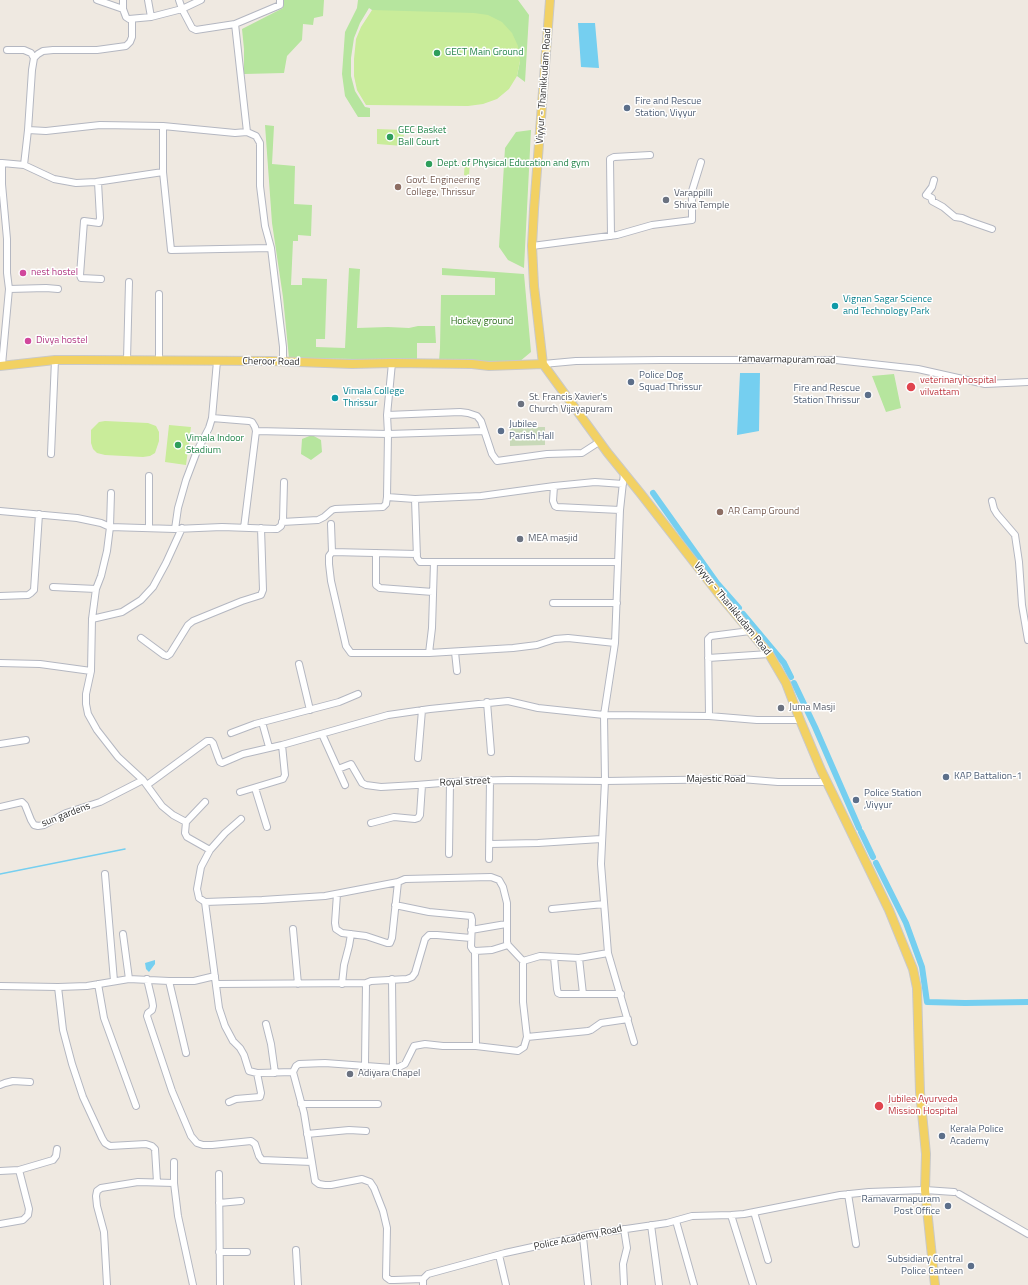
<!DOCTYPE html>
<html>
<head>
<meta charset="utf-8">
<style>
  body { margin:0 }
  canvas { display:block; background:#efe9e1 }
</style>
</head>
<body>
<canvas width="1028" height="1285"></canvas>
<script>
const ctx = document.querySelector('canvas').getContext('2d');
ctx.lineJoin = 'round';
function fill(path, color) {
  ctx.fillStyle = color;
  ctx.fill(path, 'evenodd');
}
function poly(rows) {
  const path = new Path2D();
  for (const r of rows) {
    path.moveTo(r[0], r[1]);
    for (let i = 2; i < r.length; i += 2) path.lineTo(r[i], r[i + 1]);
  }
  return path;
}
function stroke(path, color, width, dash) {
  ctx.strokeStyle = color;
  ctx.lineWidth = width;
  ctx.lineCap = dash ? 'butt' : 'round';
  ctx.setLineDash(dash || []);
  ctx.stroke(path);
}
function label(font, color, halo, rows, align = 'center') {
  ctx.font = font + ' "Titillium Web",sans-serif';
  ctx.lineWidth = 3;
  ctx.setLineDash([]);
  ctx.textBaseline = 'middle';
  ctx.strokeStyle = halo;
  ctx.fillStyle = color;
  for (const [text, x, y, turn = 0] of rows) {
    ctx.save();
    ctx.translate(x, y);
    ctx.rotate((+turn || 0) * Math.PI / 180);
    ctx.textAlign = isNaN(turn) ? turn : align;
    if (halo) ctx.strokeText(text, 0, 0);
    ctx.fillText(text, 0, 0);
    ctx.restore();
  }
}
const green = poly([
  [283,0,324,0,323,16,314,18,313,25,303,24,302,40,287,56,284,73,244,74,244,49,242,29,283,8],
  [358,0,518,0,529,15,525,82,517,76,520,61,372,10,369,8,360,23,354,38,351,58,351,76,355,91,365,107,370,108,370,117,358,117,345,96,342,74,345,32,357,8],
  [265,125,274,126,272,164,295,166,294,204,312,205,311,236,298,235,298,241,293,241,291,285,302,285,302,278,327,279,325,339,316,339,316,347,345,348,349,268,360,269,357,328,388,327,409,328,418,326,435,326,436,343,417,343,417,360,289,358,283,297,272,223],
  [531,130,524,268,508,260,499,247,505,148,516,132],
  [442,268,524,274,531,352,519,362,439,361,440,348,441,295,495,295,495,278,442,275],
  [894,374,901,408,886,412,872,376],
  [312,435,321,440,322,452,311,460,301,454,302,439]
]);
const cemetery = poly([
  [510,427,545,427,545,445,510,446]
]);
const pitch = poly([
  [372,10,474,13,488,15,502,22,512,33,518,46,520,61,517,76,509,89,497,99,483,104,468,106,366,105,357,90,354,76,354,59,356,39,361,27],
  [377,129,404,130,403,146,377,144],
  [465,161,470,161,469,176,464,175],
  [105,421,148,423,156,426,159,432,159,441,155,453,150,456,143,457,105,455,97,453,93,449,91,443,91,430,99,422],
  [169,425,191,427,186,465,165,462]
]);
const water = poly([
  [578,23,595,23,599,68,581,67],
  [740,373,760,373,759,431,737,435],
  [155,960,155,964,149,972,146,969,145,963]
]);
const stream = poly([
  [0,874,125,849]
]);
const canal = poly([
  [653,493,717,583,739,608],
  [743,614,784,663,791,677],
  [794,683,815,727,859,828],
  [861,832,873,857],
  [876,863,906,923,922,967,927,1002,965,1003,1028,1002]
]);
const minor = poly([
  [97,0,123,9,126,17,129,19,151,17,182,9,192,28,196,30,235,24],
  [123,0,123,9],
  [148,0,151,17],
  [179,0,182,9,201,0],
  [7,50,24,50,31,53,34,58],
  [163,126,163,172,171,250,271,248],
  [28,130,32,70,34,58,38,54,43,51,53,50,97,50,126,46,130,42,132,37,132,19],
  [247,132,235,24,280,5,280,0],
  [0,163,2,163,2,184,7,239,7,273,9,289,2,365],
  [2,163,24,165,28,130,46,131,100,125,163,126,235,133,247,132,256,136,260,143,260,186,265,226,271,248,283,347,283,362],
  [24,165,54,179,76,183,96,182,163,172],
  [934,180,932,187,926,195,932,198,932,201,943,207,955,217,962,218,969,221,992,229],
  [98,182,100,218,99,223,84,221,80,275,81,278,101,279],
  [611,236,610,159,614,157,650,155],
  [532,246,617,235,652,225,692,220,692,191,701,162],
  [9,289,46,288,58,289],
  [127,360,129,282],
  [159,361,159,294],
  [217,361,212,418,249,421,252,422,255,427,256,431,244,528],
  [392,363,387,415,388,434,484,431],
  [543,364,576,361,661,360,836,360,918,369,985,384,1028,382],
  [387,415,460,412,468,413,477,416,481,421,492,454,497,461,547,454,582,453,599,442],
  [256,431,388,434,387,497,415,499],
  [51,454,55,360],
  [624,473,620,510,615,643,604,715,605,781,601,864,608,953,634,1042],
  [554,486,553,501,555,506,557,507,620,510],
  [111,493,110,527,107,551,101,576,96,589,92,619,91,671,86,694,86,704,88,714,97,730,118,757,143,780,162,806,173,815,186,822,205,802],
  [992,501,994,509,997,514,1015,535,1019,562,1022,605,1028,640],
  [0,511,77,518,101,523,110,527,175,529,222,527,277,529,281,526,283,520,284,482],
  [282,522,318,520,324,517,332,510,335,509,383,507,386,504,387,497],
  [331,524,332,552,329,556,329,564,331,581,346,646,351,653,429,653,513,648,537,645,555,639,568,638,615,643],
  [149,528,149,476],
  [175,529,178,508,186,480,197,451,209,428,212,418],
  [332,552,417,554],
  [376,553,376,585,380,588,433,592],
  [618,562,420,562,417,558,415,499,481,496,554,486,595,482,623,484],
  [53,587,96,589],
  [0,596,28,595,31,593,34,590,39,514],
  [553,603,617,603],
  [92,619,122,612,141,600,153,587,166,563,182,528],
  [141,638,164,655,167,656,170,654,188,625,193,621,242,601,261,595,263,590,261,528],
  [455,652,457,671],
  [429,653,432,628,434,562],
  [708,658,769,654],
  [0,663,40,664,91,671],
  [299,664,310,710],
  [487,702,491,752],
  [709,716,708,639,711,636,750,631],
  [262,722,269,747],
  [231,733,255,724,339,702,358,694],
  [322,734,345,785],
  [0,744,26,740],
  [418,758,422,710],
  [338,769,351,764,362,783,366,785,381,787,416,785,467,781,508,780,605,781,741,779,778,782,827,782],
  [147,785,207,741,211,741,213,743,218,757,220,762,222,763,243,754,282,745],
  [255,788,267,827],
  [240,792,283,779,285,775,282,745,388,715,430,709,508,701,538,708,604,715,709,716,757,720,800,720],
  [0,807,22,802,25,805,31,820,34,825,38,826,44,825,66,813,100,802,143,780],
  [241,819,225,833,210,850,201,867,197,889,199,898,205,902,219,1008,225,1026,233,1041,240,1048,244,1055,249,1071,257,1073,293,1072],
  [186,822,185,833,187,837,210,850],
  [371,823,394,817,415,819,418,818,420,815,422,785],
  [490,844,538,843,601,839],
  [449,854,450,782],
  [489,859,490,780],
  [105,874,114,981],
  [337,894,335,923,336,929,342,933,366,936,387,943,390,943,392,938,398,882],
  [205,902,262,900,325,896,398,882,405,879,491,877,499,880,503,887,507,903,507,942,508,945,523,961],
  [395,905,429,912,471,916,472,920,471,947,473,950,475,951,492,950,508,945],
  [552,909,604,904],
  [293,929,298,984],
  [471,930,506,924],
  [123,934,129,979],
  [475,951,476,1046],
  [554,957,557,989,558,993,560,994,621,994],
  [579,958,583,994],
  [147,979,152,1000,153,1006,152,1010,148,1013,147,1016,172,1091,191,1136,197,1143,203,1145,212,1145,251,1141,255,1144,259,1156,262,1160,312,1162],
  [392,979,393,1068],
  [169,981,186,1053],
  [98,984,104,1018,136,1106],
  [216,984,366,983],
  [342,984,344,965,349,946,351,934],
  [0,986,58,987,87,986,129,979,169,981,194,981,215,976],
  [58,987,63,1030,72,1064,83,1097,102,1138,105,1143,110,1146,146,1144,152,1146,155,1149,157,1182],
  [266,1024,271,1044,275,1073],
  [527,1037,588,1031,591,1030,601,1023,628,1019],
  [365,1065,366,983,371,981,407,979,412,977,415,973,425,939,429,935,437,935,471,938],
  [0,1085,5,1083,13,1081,30,1082],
  [229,1102,236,1099,260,1097,261,1093,257,1073],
  [301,1104,378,1104],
  [307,1134,349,1130,366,1131],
  [174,1162,174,1183],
  [0,1171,19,1170],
  [219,1174,220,1285],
  [848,1194,856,1244],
  [959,1194,1028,1234],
  [219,1203,241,1201],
  [754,1212,768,1260],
  [731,1215,753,1285],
  [676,1221,694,1285],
  [0,1224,23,1220,28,1215,29,1209,19,1170,53,1160,56,1156,57,1149],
  [651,1225,659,1285],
  [583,1237,588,1285],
  [296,1250,298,1285],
  [219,1252,247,1252],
  [499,1255,506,1285],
  [423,1279,394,1280,390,1280,386,1277,387,1228,383,1211,374,1188,370,1182,362,1179,331,1185,325,1185,319,1184,315,1181,304,1113,293,1072,296,1066,299,1064,325,1063,393,1068,399,1067,405,1064,414,1046,425,1044,443,1046,476,1046,518,1051,524,1047,527,1037,523,1002,523,961,540,956,579,958,608,953],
  [107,1285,104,1232,97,1206,96,1196,97,1191,101,1188,138,1182,174,1183,178,1216,193,1285],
  [423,1285,423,1279,428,1274,505,1253,592,1234,667,1223,692,1216,731,1215,744,1214,840,1195,869,1192,925,1190,954,1192],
  [624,1285,623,1264,627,1248,624,1229]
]);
const major = poly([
  [550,0,534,209,532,246,534,286,543,364,607,452,641,494,718,593,769,654,786,683,800,720,821,770,889,910,913,969,917,988,920,1092,926,1154,925,1190,935,1285],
  [0,366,55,360,81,360,271,361,352,364,392,363,472,364,489,366,543,364]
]);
const markers = [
  [437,53,4,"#2e9e5b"],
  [627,108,4,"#5c6f8a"],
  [390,137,4,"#2e9e5b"],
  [429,164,4,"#2e9e5b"],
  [398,187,4,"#8d6e63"],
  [666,200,4,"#6b7280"],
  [23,273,4,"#d1479c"],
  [835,306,4,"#0f9aa8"],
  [28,341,4,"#d1479c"],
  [631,382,4,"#5c6f8a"],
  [911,387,5,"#e0444e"],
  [868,395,4,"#5c6f8a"],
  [335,398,4,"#0f9aa8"],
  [521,404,4,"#6b7280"],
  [501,431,4,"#5c6f8a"],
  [178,445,4,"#2e9e5b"],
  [720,512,4,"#8d6e63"],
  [520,539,4,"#6b7280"],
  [781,708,4,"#6b7280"],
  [946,777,4,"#5c6f8a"],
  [856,800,4,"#5c6f8a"],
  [350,1074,4,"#6b7280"],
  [879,1106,5,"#e0444e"],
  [942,1136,4,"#5c6f8a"],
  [948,1206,4,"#5c6f8a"],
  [971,1266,4,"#5c6f8a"]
];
const leisureNames = [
  ["GECT Main Ground",445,53],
  ["GEC Basket",398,131],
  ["Ball Court",398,143],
  ["Dept. of Physical Education and gym",437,164],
  ["Vimala Indoor",186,439],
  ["Stadium",186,451]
];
const streetNames = [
  ["Viyyur - Thanikkudam Road",544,86,-86],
  ["ramavarmapuram road",787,360,1],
  ["Cheroor Road",271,362,1],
  ["Viyyur - Thanikkudam Road",732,609,51],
  ["Majestic Road",716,780],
  ["Royal street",465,782,-3],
  ["sun gardens",66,815,-21],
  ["Police Academy Road",578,1238,-12]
];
const serviceNames = [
  ["Fire and Rescue",635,102],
  ["Station, Viyyur",635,114],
  ["Police Dog",639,376],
  ["Squad Thrissur",639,388],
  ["Fire and Rescue",860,389,"right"],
  ["Station Thrissur",860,401,"right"],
  ["Jubilee",509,425],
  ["Parish Hall",509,437],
  ["KAP Battalion-1",954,777],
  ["Police Station",864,794],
  [",Viyyur",864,806],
  ["Kerala Police",950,1130],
  ["Academy",950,1142],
  ["Ramavarmapuram",940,1200,"right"],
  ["Post Office",940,1212,"right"],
  ["Subsidiary Central",963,1260,"right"],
  ["Police Canteen",963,1272,"right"]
];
const educationNames = [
  ["Govt. Engineering",406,181],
  ["College, Thrissur",406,193],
  ["AR Camp Ground",728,512]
];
const worshipNames = [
  ["Varappilli",674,194],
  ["Shiva Temple",674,206],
  ["St. Francis Xavier's",529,398],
  ["Church Vijayapuram",529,410],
  ["MEA masjid",528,539],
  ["Juma Masji",789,708],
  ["Adiyara Chapel",358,1074]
];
const hotelNames = [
  ["nest hostel",31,273],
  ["Divya hostel",36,341]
];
const cultureNames = [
  ["Vignan Sagar Science",843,300],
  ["and Technology Park",843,312],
  ["Vimala College",343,392],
  ["Thrissur",343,404]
];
const parkNames = [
  ["Hockey ground",482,322]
];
const healthNames = [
  ["veterinaryhospital",920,381],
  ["vilvattam",920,393],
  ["Jubilee Ayurveda",888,1100],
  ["Mission Hospital",888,1112]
];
fill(green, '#b6e59e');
fill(cemetery, '#c8d9b8');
fill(pitch, '#c9ec9a');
fill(water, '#75cff0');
stroke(stream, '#75cff0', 1.5);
stroke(canal, '#75cff0', 6);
stroke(minor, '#b4b7c1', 8);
stroke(major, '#c9c9c9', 10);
stroke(minor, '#fff', 6);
stroke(major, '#f2d163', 8);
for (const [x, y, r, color] of markers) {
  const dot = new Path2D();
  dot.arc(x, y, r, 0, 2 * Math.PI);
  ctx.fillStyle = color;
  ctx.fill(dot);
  stroke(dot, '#fff', 1.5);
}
label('10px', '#27864d', '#fff', leisureNames, 'left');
label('10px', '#2e2e2e', '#fff', streetNames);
label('10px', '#4e5e75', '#fff', serviceNames, 'left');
label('10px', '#785e54', '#fff', educationNames, 'left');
label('10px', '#5b616d', '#fff', worshipNames, 'left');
label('10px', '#b23c85', '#fff', hotelNames, 'left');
label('10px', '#0d838f', '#fff', cultureNames, 'left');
label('10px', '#2c6e1b', '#fff', parkNames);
label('10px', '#be3a42', '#fff', healthNames, 'left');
</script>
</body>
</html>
